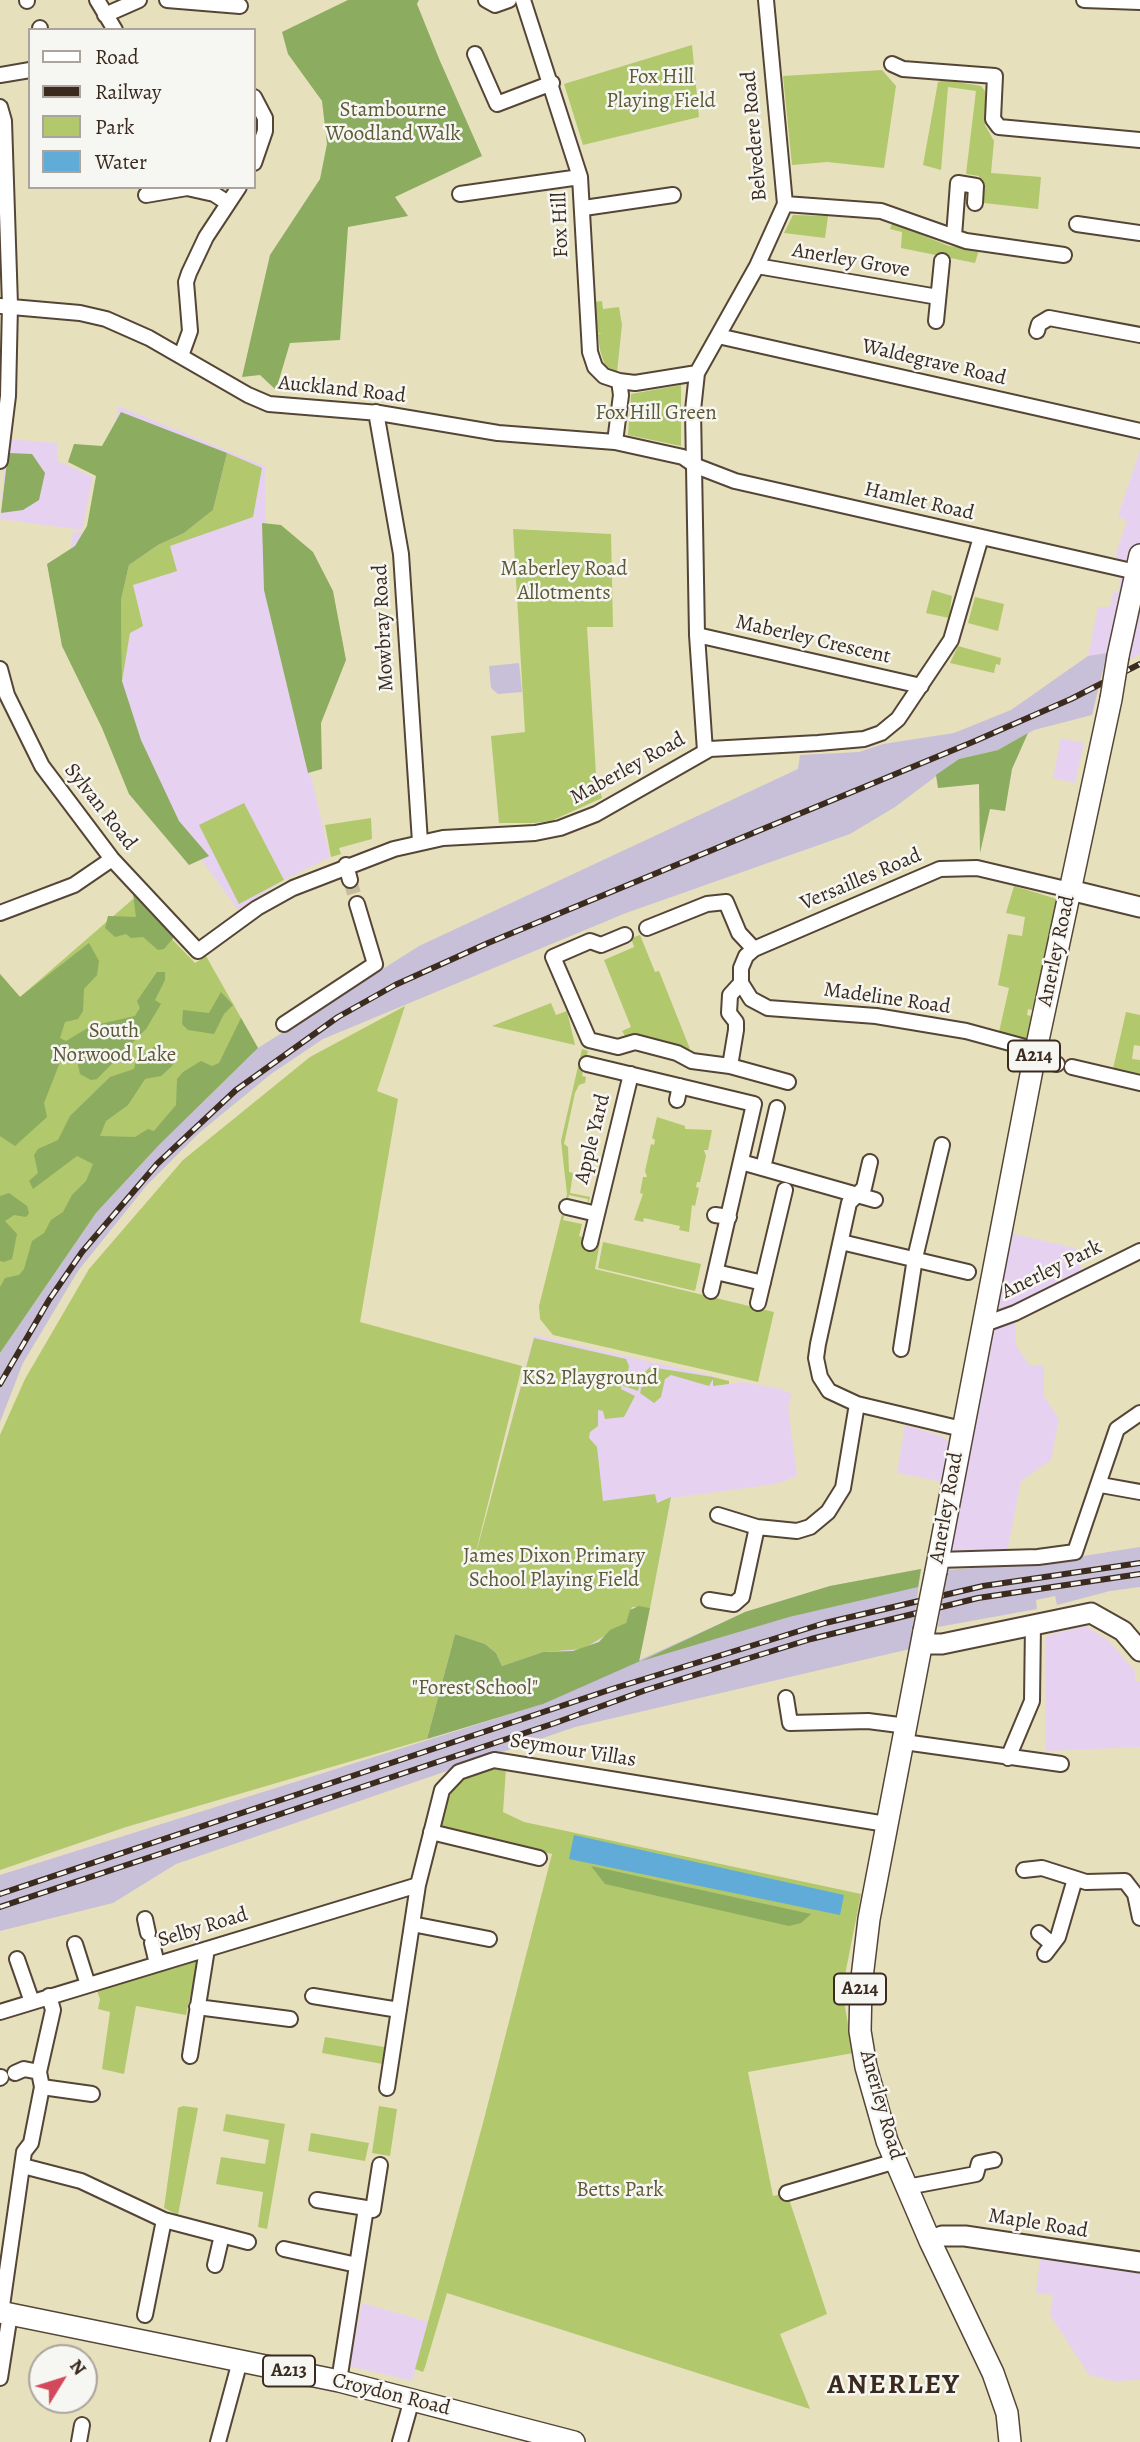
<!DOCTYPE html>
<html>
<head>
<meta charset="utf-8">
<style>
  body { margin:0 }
  #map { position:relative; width:1140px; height:2442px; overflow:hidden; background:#e7e0bd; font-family:Alegreya,serif }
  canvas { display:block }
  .legend { position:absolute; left:28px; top:28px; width:228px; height:161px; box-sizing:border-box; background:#f6f6f2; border:2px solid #aba49d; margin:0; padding:9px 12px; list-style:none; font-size:21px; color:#3b2a1e }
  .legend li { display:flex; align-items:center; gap:14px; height:35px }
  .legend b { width:35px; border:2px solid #aba49d }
  .north { position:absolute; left:28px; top:2344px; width:70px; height:70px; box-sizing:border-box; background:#f6f6f2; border:2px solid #aba49d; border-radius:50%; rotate:52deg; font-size:19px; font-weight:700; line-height:28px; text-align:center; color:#3b2a1e }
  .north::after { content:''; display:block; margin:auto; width:24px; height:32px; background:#d1495b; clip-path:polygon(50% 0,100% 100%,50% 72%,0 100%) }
</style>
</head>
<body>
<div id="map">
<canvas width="1140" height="2442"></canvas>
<ul class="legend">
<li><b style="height:9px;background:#fff"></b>Road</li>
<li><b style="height:9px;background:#3b2a1e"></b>Railway</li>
<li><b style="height:19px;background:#b1c86d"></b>Park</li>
<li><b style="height:19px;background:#60abd8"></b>Water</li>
</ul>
<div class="north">N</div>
</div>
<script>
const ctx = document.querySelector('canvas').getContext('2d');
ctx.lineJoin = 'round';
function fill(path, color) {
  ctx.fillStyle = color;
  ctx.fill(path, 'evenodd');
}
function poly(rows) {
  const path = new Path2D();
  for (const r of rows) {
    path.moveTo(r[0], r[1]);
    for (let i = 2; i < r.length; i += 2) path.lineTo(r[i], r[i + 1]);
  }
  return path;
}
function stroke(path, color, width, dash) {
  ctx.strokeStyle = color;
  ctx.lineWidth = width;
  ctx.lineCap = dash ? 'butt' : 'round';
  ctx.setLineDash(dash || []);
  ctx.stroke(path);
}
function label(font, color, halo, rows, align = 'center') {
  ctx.font = font + ' Alegreya,serif';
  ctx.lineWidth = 5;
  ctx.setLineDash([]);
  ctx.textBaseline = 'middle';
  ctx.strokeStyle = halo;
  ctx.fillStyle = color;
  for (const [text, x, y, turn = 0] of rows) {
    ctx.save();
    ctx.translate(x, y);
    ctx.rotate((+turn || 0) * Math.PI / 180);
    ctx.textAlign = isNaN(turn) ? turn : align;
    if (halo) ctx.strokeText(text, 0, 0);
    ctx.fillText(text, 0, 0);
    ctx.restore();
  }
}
const built = poly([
  [118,406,265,466,267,589,330,857,284,880,238,910,115,741,63,599,73,532,99,533],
  [7,439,57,443,58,461,93,477,82,530,0,519],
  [1140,450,1140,654,1131,659,1107,653,1088,656,1098,607,1110,607,1113,592,1118,593,1120,580,1116,553,1127,521,1118,516],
  [1061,738,1084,743,1075,783,1053,778],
  [1002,1231,1075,1248,1085,1279,1015,1313,1016,1345,1029,1365,1044,1365,1044,1396,1059,1419,1051,1460,1021,1481,1006,1558,938,1560],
  [534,1335,713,1376,713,1386,742,1382,782,1389,792,1395,788,1406,797,1476,776,1484,671,1498,639,1662,546,1703,427,1739],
  [905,1425,941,1436,948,1441,943,1482,897,1473],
  [1086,1626,1108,1640,1135,1671,1135,1681,1140,1681,1140,1747,1046,1751,1045,1636],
  [1040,2259,1140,2271,1140,2380,1114,2381,1089,2375,1050,2315,1053,2295,1036,2293],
  [362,2303,429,2322,412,2381,349,2366]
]);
const industrial = poly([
  [1107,653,1092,715,1034,730,998,750,959,759,895,807,850,834,626,913,323,1039,271,1074,199,1133,146,1186,78,1271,23,1363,0,1422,0,1353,96,1213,159,1145,258,1048,419,946,798,769,800,755,859,752,883,744,954,733,1011,710,1088,656],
  [519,663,522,692,498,694,491,688,489,666],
  [1140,1547,1140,1587,1110,1591,1057,1605,1055,1596,1036,1600,1037,1609,938,1627,947,1570,1039,1563],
  [921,1569,910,1649,575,1727,176,1864,113,1903,0,1931,0,1875,542,1704,748,1611,830,1586]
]);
const green = poly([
  [692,45,699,117,583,145,564,84],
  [882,70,896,86,884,168,827,162,792,165,783,76],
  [945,80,981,86,985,91,985,125,994,141,991,173,1041,177,1038,209,984,203,979,176,966,174,976,91,948,87,941,170,923,165,938,82],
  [793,215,828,216,825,238,784,233],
  [892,223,949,246,979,250,975,263,901,248,902,232,890,229],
  [602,301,603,309,619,307,622,325,617,372,605,366,600,350,598,334,602,333,598,333,594,302],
  [681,385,681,446,628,435,631,394],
  [227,453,262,468,253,517,170,546,177,571,133,585,143,626,130,633,122,681,121,600,129,565,158,545,184,533,213,510],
  [513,529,611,534,613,627,587,627,596,774,602,798,551,821,534,823,499,823,491,736,525,732],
  [932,590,952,596,949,618,926,613],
  [975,597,1004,604,998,631,968,623],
  [958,646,1001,658,1000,665,996,664,994,673,950,663],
  [244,803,284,880,239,904,199,825],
  [371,818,372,839,339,848,341,854,331,857,325,825],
  [1014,886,1057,899,1032,1010,1028,1009,1027,1015,1031,1016,1026,1039,999,1032,1009,988,998,985,1008,934,1022,936,1025,917,1006,913],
  [133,899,195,963,206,956,258,1048,104,1181,0,1338,0,974,20,997],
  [640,935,655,972,659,971,690,1049,636,1035,625,1036,622,1031,631,1027,604,960,634,947,631,938],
  [551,1003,556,1015,567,1011,575,1045,492,1026],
  [405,1006,377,1091,398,1099,360,1322,522,1366,472,1568,534,1338,626,1359,629,1366,627,1378,640,1382,638,1391,621,1385,621,1389,635,1396,624,1417,605,1419,603,1411,598,1410,598,1426,590,1432,589,1438,597,1447,603,1501,655,1494,657,1503,671,1497,650,1608,632,1607,626,1623,583,1649,543,1652,502,1666,496,1653,485,1644,455,1634,427,1739,126,1827,0,1870,0,1435,25,1379,89,1269,183,1160,310,1057],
  [1126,1012,1140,1015,1140,1046,1134,1045,1132,1059,1140,1060,1140,1080,1112,1073],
  [582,1049,588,1051,582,1076,586,1077,585,1083,579,1085,575,1093,564,1144,568,1147,569,1172,573,1173,570,1193,590,1197,587,1207,588,1199,569,1195,563,1220,582,1224,579,1236,600,1242,595,1269,774,1312,758,1382,553,1335,540,1319,539,1306,567,1194,561,1141],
  [657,1117,685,1126,685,1129,712,1130,708,1150,704,1150,706,1156,700,1182,697,1182,696,1187,699,1188,695,1206,692,1205,689,1232,679,1230,680,1226,644,1218,643,1222,634,1220,643,1194,640,1193,643,1177,647,1177,645,1171,651,1144,654,1145,655,1140,652,1138],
  [603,1242,701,1264,695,1291,598,1268],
  [650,1367,713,1377,729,1381,729,1384,713,1386,713,1379,709,1386,671,1375,665,1379,661,1397,654,1403,640,1393,645,1372],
  [490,1765,506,1768,503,1812,524,1822,861,1894,842,1990,853,2053,748,2072,773,2196,787,2193,827,2314,780,2334,810,2409,447,2293,425,2367,423,2372,415,2369,483,2123,552,1854,440,1826,443,1809,458,1780],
  [199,1957,186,2015,136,2006,124,2074,102,2069,110,2012,98,2009,100,1999,97,1991],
  [325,2037,390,2048,388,2065,322,2053],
  [183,2106,198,2108,178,2215,164,2208,178,2108],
  [379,2106,397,2109,390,2156,372,2153],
  [226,2114,285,2124,267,2229,258,2227,263,2192,216,2184,221,2157,265,2164,269,2140,223,2131],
  [311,2133,369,2143,365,2161,308,2151]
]);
const forest = poly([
  [348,0,419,0,417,4,440,61,482,156,395,197,408,216,348,227,340,340,290,343,276,390,260,375,242,377,270,255,320,179,327,144,322,101,288,54,282,32],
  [121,412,227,453,213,510,184,533,158,545,129,565,121,600,122,681,141,740,179,821,209,856,189,865,129,794,102,728,62,646,47,564,75,546,87,526,96,476,68,462,74,444,102,446],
  [8,453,32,454,45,473,39,500,23,510,1,513],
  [262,523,281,525,313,552,333,591,346,660,321,723,322,769,308,773,264,590],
  [1028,733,1012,769,1005,811,990,809,980,853,979,784,938,788,936,775,959,759,998,750],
  [133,894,174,937,164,949,158,950,143,937,131,938,126,934,115,937,105,928,108,916,136,917],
  [89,943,99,961,97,975,84,989,83,1011,78,1019,65,1022,60,1038,66,1041,91,1026,135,1016,140,1008,137,1001,157,972,165,972,165,980,155,1000,161,1004,146,1029,97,1079,91,1080,80,1074,76,1056,67,1051,62,1057,44,1103,47,1117,15,1146,0,1136,0,974,20,997],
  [221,992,233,1005,224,1014,214,1034,188,1030,182,1024,183,1010,209,1013],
  [241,1018,258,1048,159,1145,96,1213,0,1353,0,1287,5,1278,19,1275,24,1269,32,1241,44,1233,51,1220,63,1212,72,1195,86,1181,93,1164,77,1156,33,1189,29,1181,38,1173,34,1155,38,1149,58,1140,70,1116,110,1077,134,1069,136,1060,155,1046,171,1052,175,1060,172,1066,161,1076,145,1079,128,1105,106,1121,100,1136,135,1137,148,1129,154,1131,176,1105,177,1079,183,1072,201,1061,212,1066,219,1063],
  [9,1193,27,1206,29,1213,26,1217,14,1215,5,1221,17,1234,12,1259,4,1262,0,1261,0,1196],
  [921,1569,918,1587,789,1617,638,1662,543,1704,427,1739,455,1634,485,1644,496,1653,502,1666,543,1652,573,1651,599,1642,610,1630,626,1623,630,1610,639,1606,650,1608,639,1662,745,1612,830,1586],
  [591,1866,811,1914,801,1923,789,1926,605,1884]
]);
const water = poly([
  [574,1835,844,1895,840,1915,569,1859]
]);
const streetTunnel = poly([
  [350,880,357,904]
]);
const street = poly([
  [27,0,27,1],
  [97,0,115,30],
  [167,0,240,6],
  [486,0,495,5,509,0],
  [523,0,580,177,590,352,595,367,604,376,619,381,621,395,615,442],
  [1084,0,1140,2],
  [105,15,139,0],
  [40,28,40,30],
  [475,54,497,104,552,83],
  [892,64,903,69,995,76,993,119,999,127,1140,140],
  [0,75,30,70],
  [254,97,265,118,265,131,254,163],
  [0,107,4,121,10,305,8,396,0,461],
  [460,194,580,177],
  [146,195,187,188,214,194,228,203],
  [785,204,881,211,966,241,1064,255],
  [584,208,673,195],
  [1077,224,1140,233],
  [954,236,958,183,976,186,975,203],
  [757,266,938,297],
  [0,306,80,313,106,319,149,338,248,395,269,404,379,413,498,433,615,442,683,457,696,466,735,481,1136,572],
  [936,321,942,261],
  [1037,331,1039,324,1049,318,1140,335],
  [718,336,1140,431],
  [181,356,190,331,186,282,189,273,206,237,239,187],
  [619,381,635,383,697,373],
  [376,412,401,554,420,842],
  [697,635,921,686],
  [0,669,7,695,42,766,112,859,198,951,257,908,293,888,394,849,443,838,535,833,560,828,596,814,710,749,818,743,864,739,881,733,898,719,951,640,981,537],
  [705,751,697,635,693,410,697,373,757,266,785,204,766,0],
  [346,865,350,880],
  [0,913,74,885,112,859],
  [647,928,707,904,726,902,739,933,754,949],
  [625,935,601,945,590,941,553,957,589,1040,618,1047,635,1042,677,1053,692,1061,730,1066,736,1030,736,1022,729,1013,730,995,741,983,741,968,746,956,754,949,940,869,977,868,1070,890],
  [741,983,751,999,768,1008,876,1016,966,1031,1036,1050],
  [284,1024,375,964,357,904],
  [1034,1059,1057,1064],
  [587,1064,754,1104,711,1291],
  [730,1066,788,1082],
  [1072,1067,1140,1083],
  [677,1100,680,1086],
  [741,1162,875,1200],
  [870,1162,864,1188,849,1203,818,1344,816,1358,820,1377,829,1391,857,1404,962,1429],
  [763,1168,777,1108],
  [567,1207,597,1214],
  [715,1215,729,1217],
  [841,1242,968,1272],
  [590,1243,631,1074],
  [716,1272,763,1283],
  [758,1303,785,1190],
  [982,1325,1015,1313,1140,1251],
  [901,1349,915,1258,942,1145],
  [1101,1485,1140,1492],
  [718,1515,757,1527],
  [938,1560,1038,1557,1075,1552,1117,1429,1140,1413],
  [709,1600,734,1604,742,1597,757,1527,797,1531,810,1527,828,1512,843,1488,857,1404],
  [786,1698,790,1723,868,1721,907,1726],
  [904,1742,1061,1764],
  [1008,1758,1032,1701,1033,1624],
  [431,1832,539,1858],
  [1024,1870,1042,1868,1086,1882,1125,1881,1135,1894,1140,1918],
  [145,1919,148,1933],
  [412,1924,489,1939],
  [1039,1933,1052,1944],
  [152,1943,157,1964],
  [75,1944,88,1985],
  [1045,1954,1058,1937,1075,1879],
  [17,1959,32,2002],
  [313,1996,399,2010],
  [197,2007,290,2019],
  [0,2012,418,1885],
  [190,2056,207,1949],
  [15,2073,24,2069,39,2072],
  [0,2078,1,2077],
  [42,2087,92,2094],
  [387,2088,418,1885,442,1790,459,1772,494,1760,886,1824],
  [23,2166,81,2181,164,2220,248,2242],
  [907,2187,976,2174,979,2163,994,2160],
  [787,2193,896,2161],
  [317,2200,366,2208],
  [284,2249,357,2265],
  [215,2265,222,2235],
  [1,2313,24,2152,31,2143,42,2087,39,2072,53,2010,49,1996],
  [145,2315,164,2220],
  [0,2378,10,2314],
  [339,2381,366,2208,373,2210,380,2165],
  [79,2442,82,2425],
  [218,2442,240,2361],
  [400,2442,412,2399]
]);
const secondary = poly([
  [1070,890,1140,907],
  [923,1644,942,1644,1091,1613,1123,1631,1140,1651],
  [930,2241,942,2236,965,2236,1140,2262]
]);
const primary = poly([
  [1118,656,1140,555],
  [936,1571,1034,1059,1111,699],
  [924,1631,869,1919,861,1986,860,2031,866,2067,887,2141,930,2241,993,2373,1007,2413,1010,2442],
  [0,2312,339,2381,574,2442]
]);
const rail = poly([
  [0,1384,49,1300,82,1252,157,1164,236,1090,338,1017,395,985,488,943,975,741,1071,699,1140,664],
  [0,1894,612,1689,825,1623,983,1586,1140,1563],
  [0,1907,555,1723,646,1690,811,1639,978,1598,1140,1574]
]);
const primaryBridge = poly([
  [1111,699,1118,656],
  [924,1631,936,1571]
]);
const shields = [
  [1034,1056,52],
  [860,1989,52],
  [289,2371,52]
];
const shieldNames = [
  ["A214",1034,1056],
  ["A214",860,1989],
  ["A213",289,2371]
];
const parkNames = [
  ["Fox Hill",661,78],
  ["Playing Field",661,102],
  ["Stambourne",393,111],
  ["Woodland Walk",393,135],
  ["Fox Hill Green",656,414],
  ["Maberley Road",564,570],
  ["Allotments",564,594],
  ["South",114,1032],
  ["Norwood Lake",114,1056],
  ["KS2 Playground",590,1379],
  ["James Dixon Primary",554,1557],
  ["School Playing Field",554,1581],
  ["\"Forest School\"",475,1689],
  ["Betts Park",620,2191]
];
const streetNames = [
  ["Belvedere Road",755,136,-95],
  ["Fox Hill",561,225,-92],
  ["Anerley Grove",851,261,10],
  ["Waldegrave Road",934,363,13],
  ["Auckland Road",342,390,6],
  ["Hamlet Road",919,502,13],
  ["Mowbray Road",384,628,-93],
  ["Maberley Crescent",813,640,13],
  ["Maberley Road",628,769,-29],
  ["Sylvan Road",100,807,52],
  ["Versailles Road",861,880,-23],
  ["Anerley Road",1057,951,-78],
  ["Madeline Road",887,999,8],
  ["Apple Yard",593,1139,-76],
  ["Anerley Park",1052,1270,-26],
  ["Anerley Road",947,1508,-80],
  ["Seymour Villas",573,1751,9],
  ["Selby Road",203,1928,-17],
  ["Anerley Road",881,2105,74],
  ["Maple Road",1038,2224,9],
  ["Croydon Road",391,2395,14]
];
const districtNames = [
  ["ANERLEY",894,2386]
];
fill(built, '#e6d2f0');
fill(industrial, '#c8bfd8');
fill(green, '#b1c86d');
fill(forest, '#8cac60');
fill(water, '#60abd8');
stroke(streetTunnel, '#c5bc9d', 14, [14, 7]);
stroke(street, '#554536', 18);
stroke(secondary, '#554536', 23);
stroke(primary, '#554536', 24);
stroke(street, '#fff', 14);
stroke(secondary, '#fff', 19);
stroke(primary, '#fff', 21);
stroke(rail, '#3b2a1e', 6);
stroke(rail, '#f6f6f2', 3.5, [10]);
stroke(primaryBridge, '#554536', 24, []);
stroke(primaryBridge, '#fff', 21);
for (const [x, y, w] of shields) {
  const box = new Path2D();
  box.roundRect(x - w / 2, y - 15.5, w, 31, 5);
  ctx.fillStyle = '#f6f6f2';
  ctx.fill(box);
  stroke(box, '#3b2a1e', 2);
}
label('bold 19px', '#3b2a1e', null, shieldNames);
label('21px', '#5e5936', '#f6f6f2', parkNames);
label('21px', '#3b2a1e', '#f6f6f2', streetNames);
ctx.letterSpacing = '2px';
label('bold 28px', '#3b2a1e', '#f6f6f2', districtNames);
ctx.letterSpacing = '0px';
</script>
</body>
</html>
